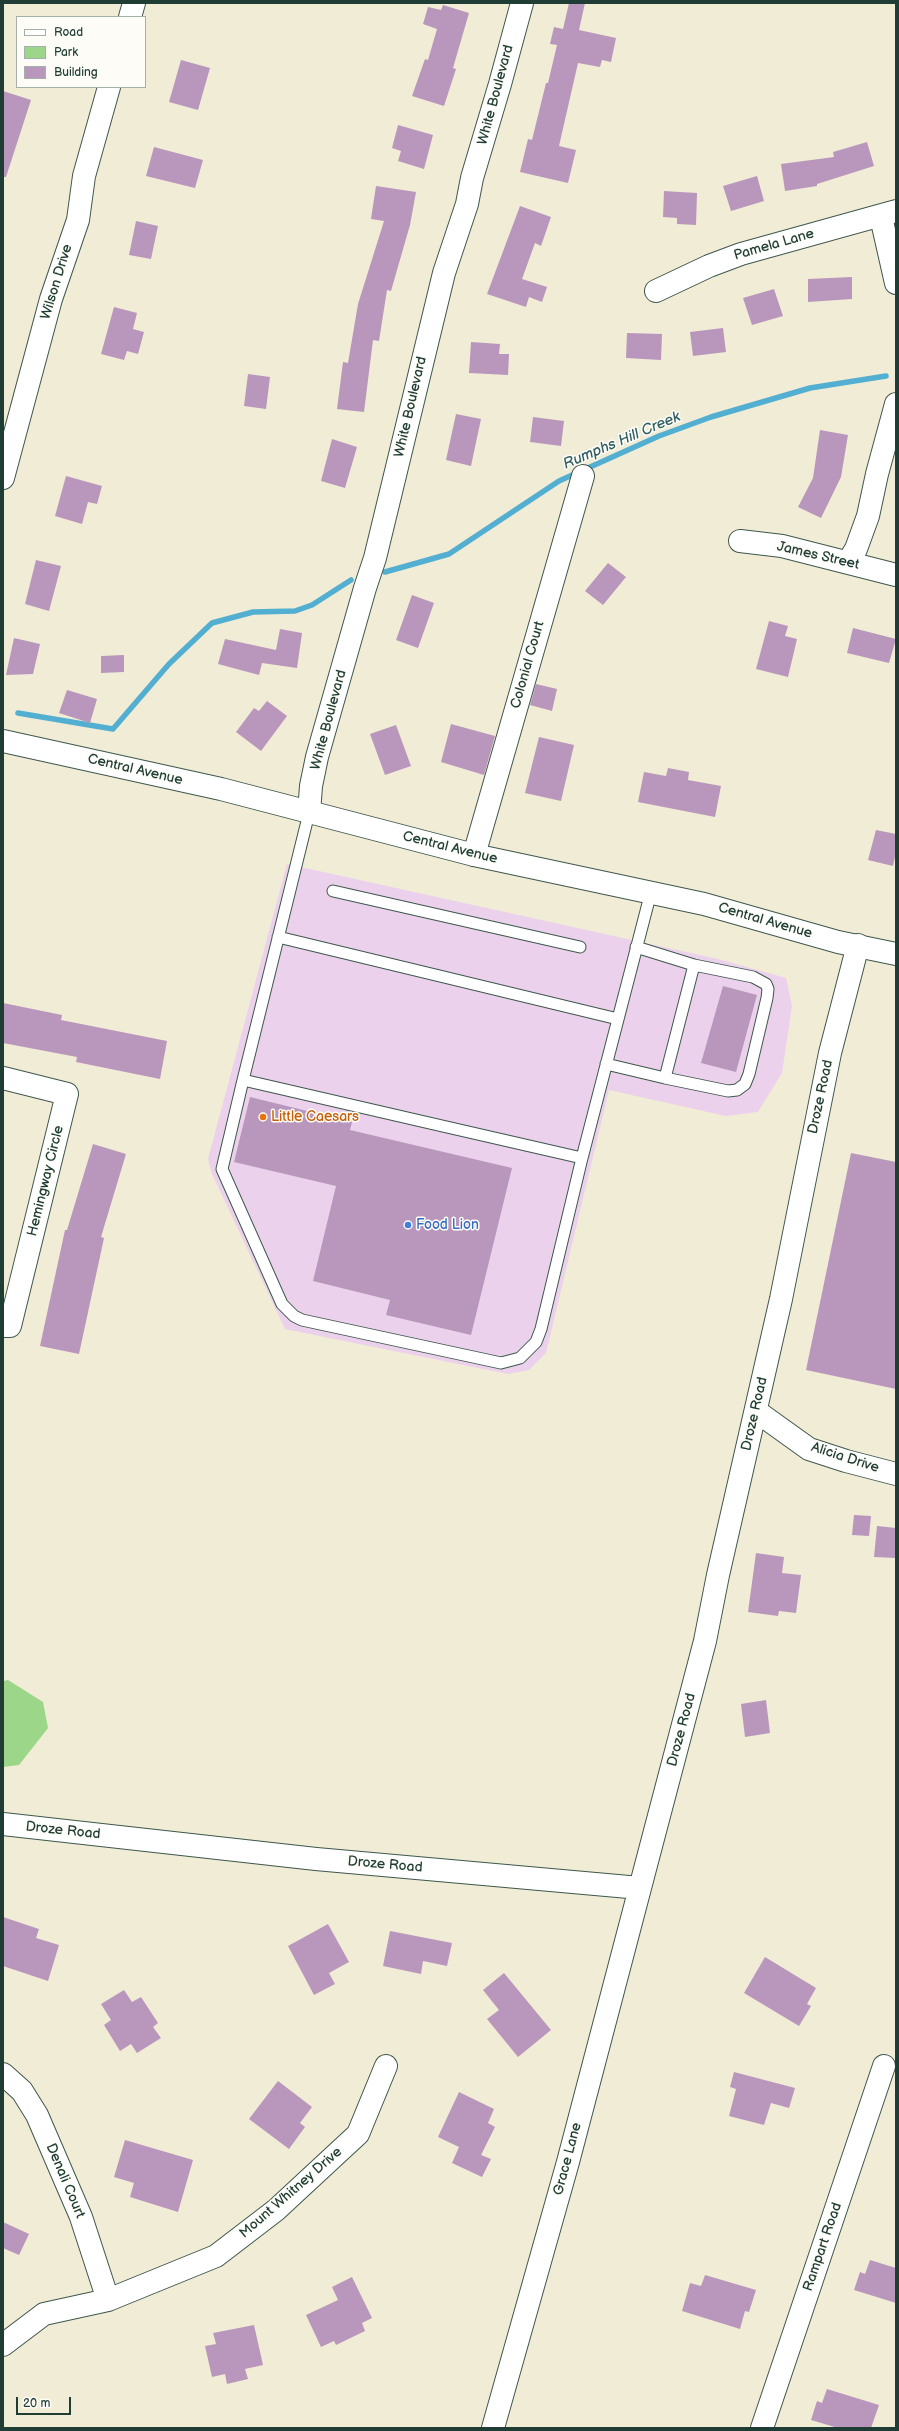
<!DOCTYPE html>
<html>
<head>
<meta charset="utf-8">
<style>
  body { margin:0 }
  #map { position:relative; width:899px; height:2431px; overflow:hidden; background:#f1ecd5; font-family:"Balsamiq Sans",sans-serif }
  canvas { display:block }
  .frame { position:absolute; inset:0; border:4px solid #1f3d34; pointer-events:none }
  .legend { position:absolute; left:16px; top:16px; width:130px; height:72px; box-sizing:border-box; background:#fdfcf7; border:1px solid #a4b0a9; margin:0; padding:5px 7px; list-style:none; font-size:12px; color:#1f3d34 }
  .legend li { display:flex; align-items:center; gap:8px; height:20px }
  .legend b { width:20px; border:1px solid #a4b0a9 }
  .scale { position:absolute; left:16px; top:2397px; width:55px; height:18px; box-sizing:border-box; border:2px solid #1f3d34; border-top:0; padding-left:5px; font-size:12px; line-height:14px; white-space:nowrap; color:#1f3d34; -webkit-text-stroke:3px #fdfcf7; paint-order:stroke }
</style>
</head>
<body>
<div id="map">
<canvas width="899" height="2431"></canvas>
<div class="frame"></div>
<ul class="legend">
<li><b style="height:5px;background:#fff"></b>Road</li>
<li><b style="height:11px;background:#9bd689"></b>Park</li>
<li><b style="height:11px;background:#b997bc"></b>Building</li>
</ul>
<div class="scale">20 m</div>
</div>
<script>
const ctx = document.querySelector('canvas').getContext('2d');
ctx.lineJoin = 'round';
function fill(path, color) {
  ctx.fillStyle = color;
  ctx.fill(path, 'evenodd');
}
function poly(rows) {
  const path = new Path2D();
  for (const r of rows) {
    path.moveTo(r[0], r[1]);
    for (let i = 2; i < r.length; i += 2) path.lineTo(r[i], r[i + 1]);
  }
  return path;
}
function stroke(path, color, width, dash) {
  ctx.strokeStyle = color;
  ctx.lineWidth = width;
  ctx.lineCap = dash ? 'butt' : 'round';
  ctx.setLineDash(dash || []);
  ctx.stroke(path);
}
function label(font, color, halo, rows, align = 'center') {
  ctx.font = font + ' "Balsamiq Sans",sans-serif';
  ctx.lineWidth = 3;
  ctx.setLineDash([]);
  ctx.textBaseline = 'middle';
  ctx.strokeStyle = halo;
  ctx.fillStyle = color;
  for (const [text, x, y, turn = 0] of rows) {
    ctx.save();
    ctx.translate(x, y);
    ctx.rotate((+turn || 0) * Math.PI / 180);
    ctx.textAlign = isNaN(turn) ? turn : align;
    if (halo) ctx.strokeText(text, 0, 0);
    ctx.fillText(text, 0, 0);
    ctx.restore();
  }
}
const built = poly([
  [287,864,718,959,786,978,792,1006,782,1073,758,1112,726,1116,609,1090,546,1353,529,1370,508,1374,285,1329,212,1174,208,1159]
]);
const green = poly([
  [8,1680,43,1702,48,1728,19,1765,3,1767,3,1681]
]);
const stream = poly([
  [385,572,449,554,559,481,659,436,711,417,810,388,886,376],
  [18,713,113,729,169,664,212,623,253,612,295,611,312,605,351,580]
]);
const building = poly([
  [569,3,585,3,579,30,616,38,611,62,602,60,600,67,578,63,559,146,576,150,568,183,520,172,528,139,532,140,546,83,548,83,557,45,550,44,554,27,563,29],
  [443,5,469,13,453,68,456,69,444,106,412,96,425,59,428,60,437,29,423,24,428,7,441,10],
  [181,60,210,68,198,110,169,102],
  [3,91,31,100,6,177,3,177],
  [398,125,433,135,424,169,398,161,401,151,392,148],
  [867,142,874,166,817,184,817,186,785,191,781,164,834,157,833,152],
  [154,147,203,160,195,188,146,176],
  [757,176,764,201,731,211,723,186],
  [376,186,416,192,410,225,391,291,387,290,379,341,373,340,364,412,337,409,343,362,348,363,358,304,384,221,371,219],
  [664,191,697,193,696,225,677,224,677,218,663,217],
  [520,206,551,217,541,246,535,243,522,279,547,287,542,302,529,297,526,307,487,294],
  [136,221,158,226,151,259,129,255],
  [852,277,852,299,808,302,808,279],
  [774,289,783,316,752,325,743,298],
  [114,307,137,313,133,329,144,332,138,354,127,351,124,360,101,354],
  [723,328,726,352,693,356,690,332],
  [627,333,662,334,661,360,626,358],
  [471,342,500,344,499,354,509,354,508,375,469,373],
  [248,374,270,377,266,409,244,406],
  [456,414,481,419,471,466,446,460],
  [533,417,564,421,561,446,530,442],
  [820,430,848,435,841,477,821,518,798,507,813,478],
  [332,439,357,447,345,488,321,481],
  [66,476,102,486,97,504,88,502,82,524,55,516],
  [36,560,61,566,49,611,25,604],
  [608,563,626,577,603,605,585,591],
  [412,595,434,603,418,648,396,640],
  [769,621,788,626,785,636,797,639,788,677,756,669],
  [853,628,896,639,889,663,847,653],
  [280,629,302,633,297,668,262,663,259,675,218,664,225,639,276,650],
  [14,638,40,644,33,674,6,675],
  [124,655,124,672,101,673,101,656],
  [536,684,557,689,552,711,530,705],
  [67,690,97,699,90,723,59,713],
  [267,701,287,716,261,751,236,732,254,708,259,711],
  [451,724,495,736,484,775,441,762],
  [396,725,411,766,385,775,370,734],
  [539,737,574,745,561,801,525,793],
  [668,768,689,772,688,780,721,786,715,817,638,802,644,772,666,776],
  [876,830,896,834,896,852,893,866,868,860],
  [723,986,757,995,736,1072,701,1063],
  [3,1003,62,1015,61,1020,167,1041,160,1079,76,1062,77,1057,3,1043],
  [250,1097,352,1122,350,1130,512,1168,471,1335,386,1315,390,1300,313,1281,336,1186,234,1162],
  [93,1144,126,1154,101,1237,104,1238,79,1354,40,1346,65,1230,67,1230],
  [851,1153,896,1162,896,1389,806,1370],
  [854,1515,871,1516,869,1536,852,1535],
  [877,1526,896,1528,896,1558,874,1557],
  [756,1553,784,1557,782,1573,801,1575,796,1613,779,1611,778,1616,748,1612],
  [766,1700,770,1733,745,1737,741,1704],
  [3,1917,39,1929,36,1938,59,1945,48,1981,3,1966],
  [328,1924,349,1962,329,1973,335,1984,314,1995,288,1946],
  [390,1931,452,1943,447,1966,423,1961,421,1974,383,1966],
  [765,1957,816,1988,807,2004,811,2006,799,2026,744,1993],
  [504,1973,551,2030,518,2057,487,2019,499,2010,483,1990],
  [124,1990,132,2002,141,1997,158,2023,153,2027,161,2038,137,2053,131,2044,120,2051,104,2025,111,2020,101,2004],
  [734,2072,795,2088,789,2108,771,2103,764,2125,729,2116,736,2089,730,2087],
  [278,2081,312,2107,300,2123,305,2127,289,2149,249,2119],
  [459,2092,494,2109,488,2123,495,2127,481,2155,491,2159,482,2177,452,2163,459,2147,438,2137],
  [125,2140,193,2160,178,2212,130,2197,134,2183,114,2177],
  [3,2222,29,2234,19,2255,3,2248],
  [870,2260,896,2268,896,2303,854,2290,860,2272,865,2274],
  [705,2275,756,2290,749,2312,745,2311,740,2329,682,2311,690,2283,701,2286],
  [352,2277,372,2318,362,2323,365,2331,336,2345,334,2341,321,2347,306,2315,338,2300,332,2287],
  [254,2325,263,2365,245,2369,248,2379,227,2384,225,2374,212,2377,205,2346,216,2344,213,2333],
  [827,2389,879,2405,871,2428,838,2428,811,2420,817,2401,822,2403]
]);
const service = poly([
  [309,813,243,1080,438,1125,582,1158,651,892],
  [333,891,580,947],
  [278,937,618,1019],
  [606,1064,665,1078,694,965,636,947],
  [665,1078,728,1091,737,1090,745,1084,749,1074,767,998,768,989,766,984,753,977,694,965],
  [243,1080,222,1169,282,1304,294,1316,302,1320,501,1363,520,1358,536,1342,541,1329,582,1158]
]);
const minor = poly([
  [130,17,134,3],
  [881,217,896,283],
  [656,291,709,266,741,254,896,211],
  [3,478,51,299,78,220,84,176,109,87],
  [740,541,782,546,896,575],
  [848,562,856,549,868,516,877,474,896,404],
  [309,813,311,786,317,757,365,588,375,558,444,273,467,204,472,178,500,84,522,3],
  [474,855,583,476],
  [3,1078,67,1094,10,1326,3,1326],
  [756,1411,809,1449,846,1461,896,1474],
  [3,1824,316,1859,640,1888,705,1641,718,1575,781,1299,830,1053,858,945],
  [3,2074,22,2091,37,2115,81,2217,108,2300],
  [3,2345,44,2314,108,2300,216,2256,276,2210,358,2134,386,2066],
  [493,2428,568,2162,640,1888],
  [762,2428,884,2066]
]);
const tertiary = poly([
  [3,741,221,789,474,855,704,904,838,942,896,954]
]);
const markers = [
  [263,1117,4,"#e8710a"],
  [408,1225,4,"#3f7fe0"]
];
const streetNames = [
  ["White Boulevard",496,95,-75],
  ["Pamela Lane",774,245,-16],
  ["Wilson Drive",57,282,-73],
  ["White Boulevard",411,407,-77],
  ["James Street",818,556,13],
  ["Colonial Court",528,665,-74],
  ["White Boulevard",329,720,-75],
  ["Central Avenue",135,770,13],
  ["Central Avenue",450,848,14],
  ["Central Avenue",765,921,16],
  ["Droze Road",821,1097,-78],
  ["Hemingway Circle",46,1181,-76],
  ["Droze Road",755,1414,-77],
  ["Alicia Drive",845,1458,18],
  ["Droze Road",682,1730,-75],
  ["Droze Road",63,1831,6],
  ["Droze Road",385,1865,5],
  ["Grace Lane",568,2159,-75],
  ["Denali Court",65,2181,67],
  ["Mount Whitney Drive",291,2193,-41],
  ["Rampart Road",823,2247,-71]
];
const foodNames = [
  ["Little Caesars",271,1117]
];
const shopNames = [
  ["Food Lion",416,1225]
];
const waterNames = [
  ["Rumphs Hill Creek",622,441,-23]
];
fill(built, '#ebd1eb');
fill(green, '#9bd689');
stroke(stream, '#53afd1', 5.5);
fill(building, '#b997bc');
stroke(service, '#3e574c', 13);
stroke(minor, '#3e574c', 24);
stroke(tertiary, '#3e574c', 24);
stroke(service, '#fff', 11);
stroke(minor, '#fff', 22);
stroke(tertiary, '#fff', 22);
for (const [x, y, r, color] of markers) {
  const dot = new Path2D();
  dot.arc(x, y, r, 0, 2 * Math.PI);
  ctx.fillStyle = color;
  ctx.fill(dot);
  stroke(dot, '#fdfcf7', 1.5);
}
label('14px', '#1f3d34', '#fdfcf7', streetNames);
label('14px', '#c56008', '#fdfcf7', foodNames, 'left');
label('14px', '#366cbe', '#fdfcf7', shopNames, 'left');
label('italic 15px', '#2f5f63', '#fdfcf7', waterNames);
</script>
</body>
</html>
